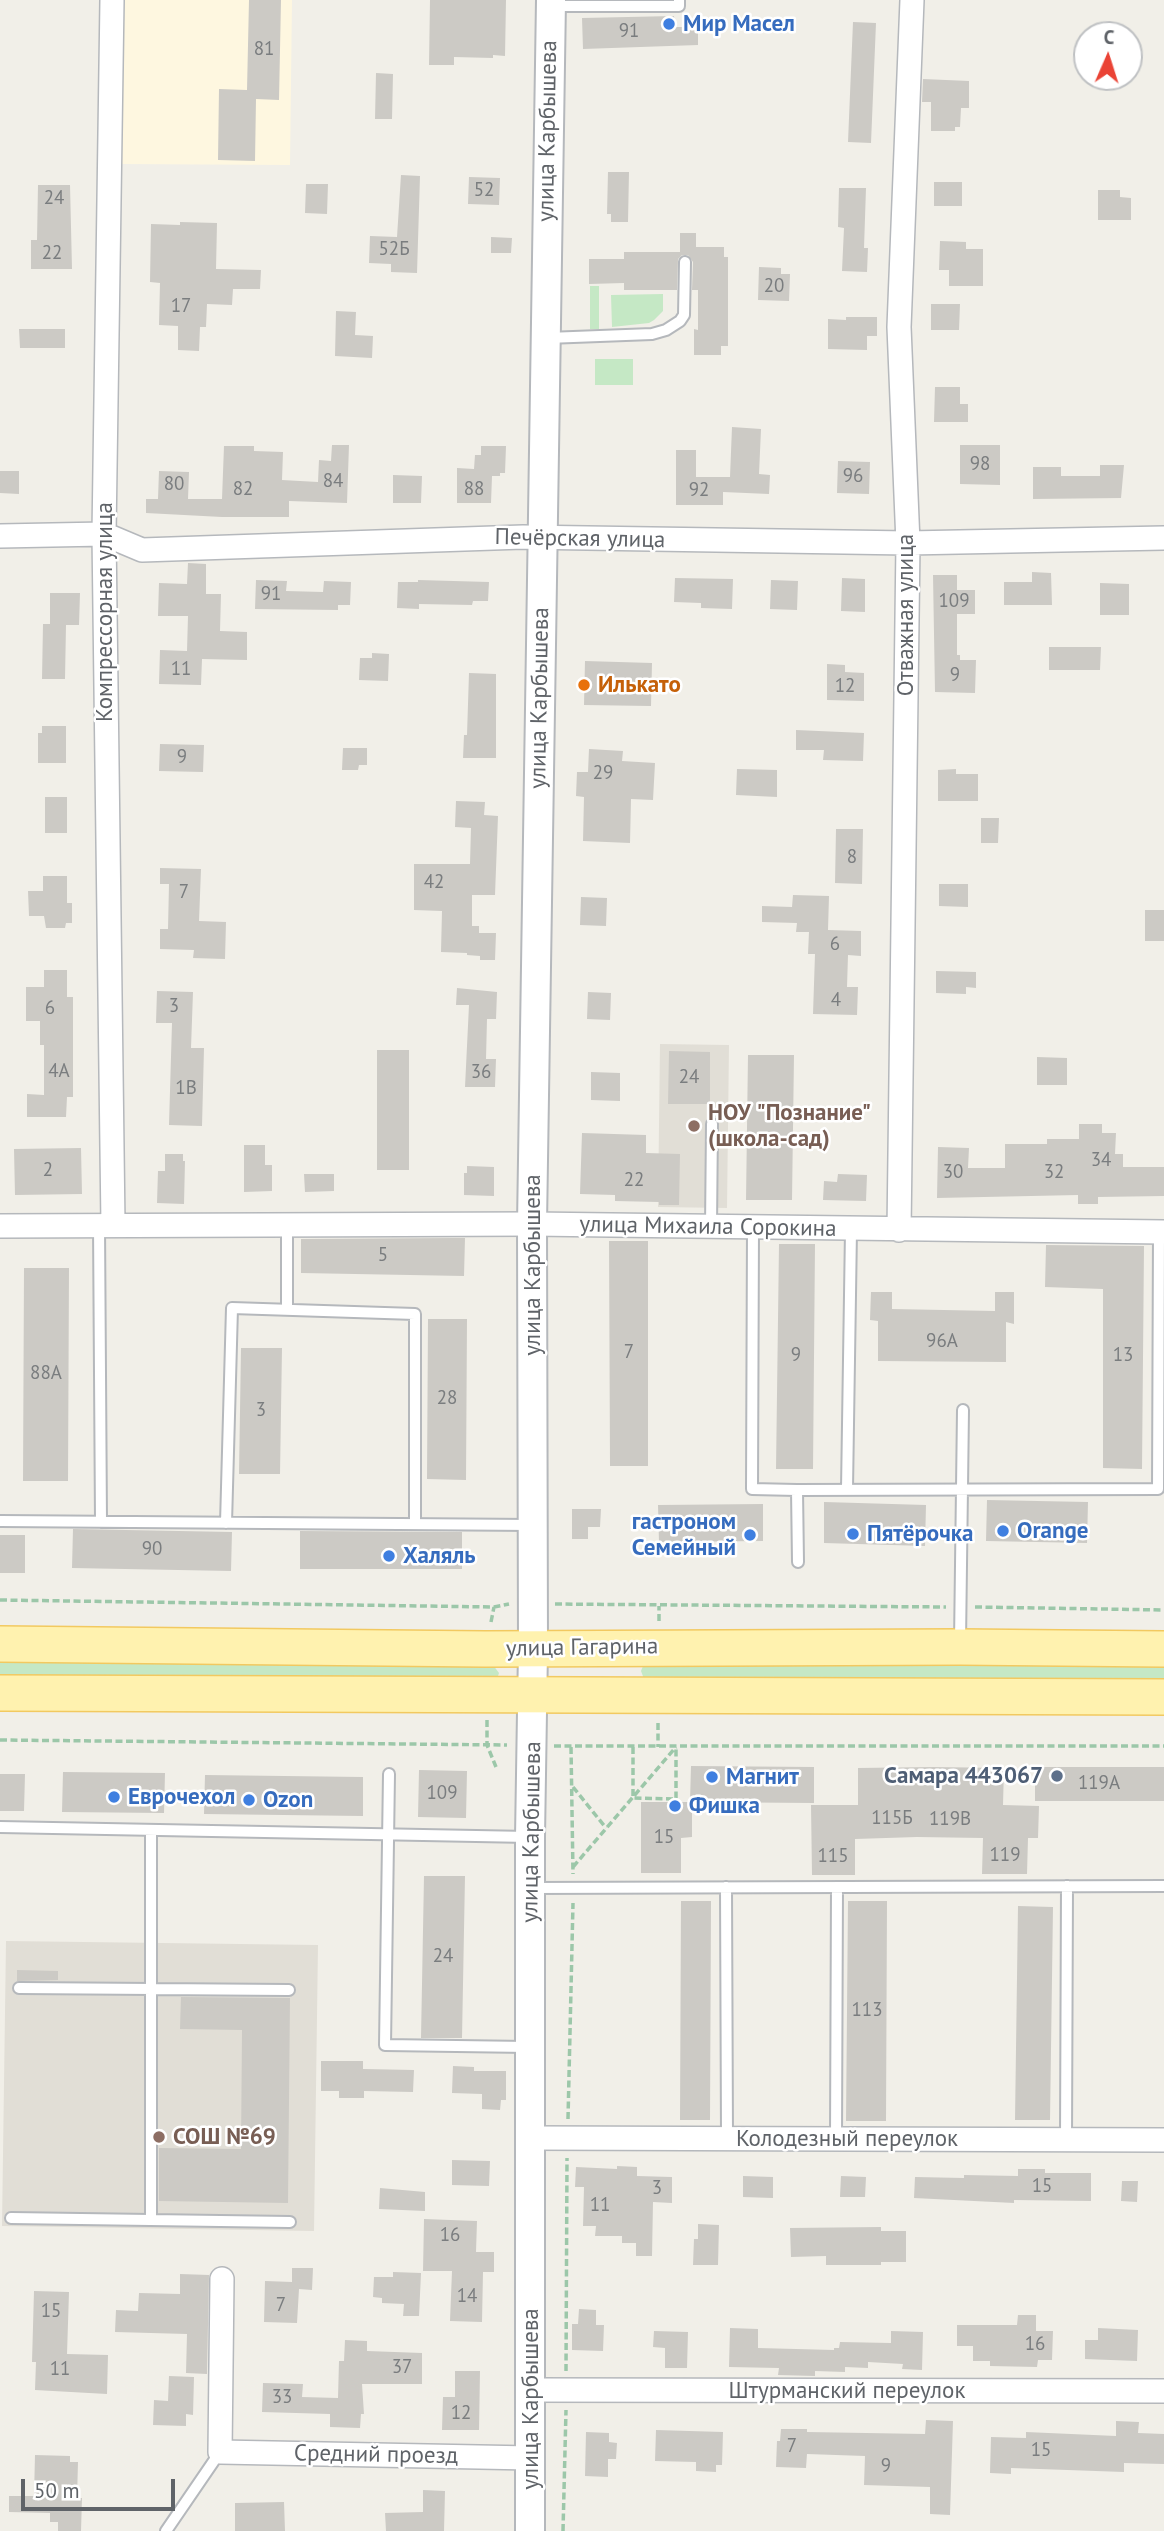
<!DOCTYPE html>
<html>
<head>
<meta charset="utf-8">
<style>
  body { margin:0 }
  #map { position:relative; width:1164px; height:2531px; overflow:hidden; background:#f1efe8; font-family:"PT Sans",sans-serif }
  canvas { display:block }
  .north { position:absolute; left:1073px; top:21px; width:70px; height:70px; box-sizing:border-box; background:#fff; border:2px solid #bfc1c3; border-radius:50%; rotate:3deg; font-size:19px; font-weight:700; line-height:28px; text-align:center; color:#5f6368 }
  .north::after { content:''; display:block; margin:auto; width:24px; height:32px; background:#ea4335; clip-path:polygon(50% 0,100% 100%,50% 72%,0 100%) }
  .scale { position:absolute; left:21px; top:2479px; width:154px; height:32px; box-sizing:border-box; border:4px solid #5f6368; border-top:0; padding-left:9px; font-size:21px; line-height:24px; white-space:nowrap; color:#5f6368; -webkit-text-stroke:5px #fff; paint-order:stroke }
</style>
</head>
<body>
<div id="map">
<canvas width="1164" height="2531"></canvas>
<div class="north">С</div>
<div class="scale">50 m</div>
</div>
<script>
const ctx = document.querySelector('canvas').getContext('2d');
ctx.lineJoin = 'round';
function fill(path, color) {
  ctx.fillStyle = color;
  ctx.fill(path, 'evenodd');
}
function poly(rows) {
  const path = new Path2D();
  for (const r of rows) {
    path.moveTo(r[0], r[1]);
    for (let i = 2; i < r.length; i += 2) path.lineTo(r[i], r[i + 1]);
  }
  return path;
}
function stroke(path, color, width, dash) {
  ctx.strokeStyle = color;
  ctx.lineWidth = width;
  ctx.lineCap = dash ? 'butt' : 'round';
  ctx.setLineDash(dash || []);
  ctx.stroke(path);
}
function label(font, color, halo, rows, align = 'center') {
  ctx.font = font + ' "PT Sans",sans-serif';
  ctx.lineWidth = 5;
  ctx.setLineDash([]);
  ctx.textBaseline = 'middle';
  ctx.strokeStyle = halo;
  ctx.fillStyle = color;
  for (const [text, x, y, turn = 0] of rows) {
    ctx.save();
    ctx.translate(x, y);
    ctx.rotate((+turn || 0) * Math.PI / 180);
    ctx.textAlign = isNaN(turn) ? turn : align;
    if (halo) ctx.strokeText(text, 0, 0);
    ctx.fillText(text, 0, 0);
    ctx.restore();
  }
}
const commercial = poly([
  [121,0,292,0,290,165,119,164]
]);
const education = poly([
  [660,1044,729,1045,727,1208,658,1207],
  [6,1941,318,1945,314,2231,2,2226]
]);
const green = poly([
  [590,286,599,286,599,329,590,329],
  [663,294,663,311,654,320,649,323,612,327,611,295],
  [595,359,633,359,633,385,595,385],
  [0,1661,493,1665,499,1673,497,1679,0,1678],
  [648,1663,1164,1665,1164,1682,644,1679,641,1671,643,1666]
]);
const building = poly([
  [249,0,281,0,279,100,256,99,255,161,218,160,219,89,247,90],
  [430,0,506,0,505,56,493,55,493,58,454,57,454,65,429,65],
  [674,16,675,27,698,27,698,45,583,49,582,18],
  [853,22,876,23,871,143,848,142],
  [376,73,393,74,392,119,375,119],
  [923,79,969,81,969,108,961,108,960,127,955,127,955,131,931,131,931,102,922,102],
  [608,172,629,172,628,222,611,222,611,214,607,214],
  [401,175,420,176,417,273,391,272,391,264,369,263,370,236,397,237],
  [469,177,500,178,499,205,468,204],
  [934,182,962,182,962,206,934,206],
  [306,184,328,184,327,214,305,213],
  [38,185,70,185,72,269,31,269,31,240,37,240],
  [839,188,866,188,864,248,868,248,867,272,842,271,844,228,838,227],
  [1098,190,1120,190,1120,197,1131,198,1131,220,1098,220],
  [180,222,217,223,216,269,261,270,260,289,233,289,232,305,207,304,206,327,200,327,199,351,178,350,178,326,159,325,160,283,150,282,151,224,180,225],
  [680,233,696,233,696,247,724,247,724,257,728,257,728,346,721,346,721,355,694,355,694,329,698,330,698,290,692,290,693,262,688,255,682,255,678,259,677,290,624,290,624,283,589,284,589,259,624,259,624,252,680,252],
  [491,237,512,238,511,253,491,253],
  [940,241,966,242,966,249,983,249,983,286,949,286,949,270,939,270],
  [759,267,781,268,781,274,790,274,789,301,758,300],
  [931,304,960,304,959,330,931,330],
  [336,311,356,312,355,335,373,336,372,358,335,356],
  [846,317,877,317,877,336,867,336,867,350,828,349,828,319,846,320],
  [19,329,65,329,65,348,20,348],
  [935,387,960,387,960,404,968,404,968,422,934,422],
  [732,427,761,429,759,474,770,475,769,494,723,492,723,505,676,505,676,450,696,450,696,477,730,477],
  [332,445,349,445,347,503,289,501,289,517,222,517,146,513,146,499,158,499,159,471,189,472,188,499,222,499,224,446,254,446,254,451,283,452,282,480,318,482,319,460,331,461],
  [960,445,1000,445,1000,485,960,484],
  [481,446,506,446,505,473,500,473,500,476,492,476,491,503,457,503,457,468,474,469,475,455,481,455],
  [838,461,870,462,869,494,837,493],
  [1100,465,1124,465,1121,498,1033,499,1033,467,1061,467,1061,476,1100,476],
  [0,471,19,471,19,494,0,493],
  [393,475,422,476,421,503,393,503],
  [188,563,206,564,206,594,221,594,220,631,247,632,247,660,202,659,201,685,159,684,160,650,187,651,188,616,158,616,159,583,187,584],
  [1032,572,1051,573,1052,605,1004,605,1004,582,1032,582],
  [933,575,957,575,957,590,975,590,975,614,957,614,957,655,960,655,960,660,976,660,975,693,935,692],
  [675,578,733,579,732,609,701,608,701,603,674,602],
  [842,578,865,579,865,612,841,611],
  [256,580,287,581,286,591,323,592,324,581,351,582,350,605,338,605,338,610,255,609],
  [418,580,489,582,488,601,473,601,472,605,419,604,419,609,397,608,398,582,418,582],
  [771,580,798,581,797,610,770,609],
  [1100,583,1129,584,1129,615,1100,615],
  [50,593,80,593,79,625,66,625,65,679,42,679,43,624,50,624],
  [1049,647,1101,647,1100,670,1049,670],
  [372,653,389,654,388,681,359,680,360,658,372,658],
  [585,661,652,663,651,706,584,705],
  [827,664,845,665,845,672,864,673,864,701,827,700],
  [469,673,496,674,496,758,463,758,464,735,467,735],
  [42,726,66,726,66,763,38,763,38,733,42,733],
  [796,730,864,733,863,761,823,760,824,750,796,750],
  [160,744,204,745,203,772,159,771],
  [343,748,367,748,367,765,359,765,358,770,342,770],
  [589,749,623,751,622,761,655,763,653,800,631,799,630,843,583,841,584,797,576,796,577,772,588,772],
  [737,769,777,770,777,797,736,795],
  [956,769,956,774,978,774,978,801,938,801,938,770],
  [45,797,67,797,67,833,45,833],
  [456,801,485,802,484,815,498,816,495,895,472,895,472,926,479,926,479,933,496,933,495,960,480,960,480,956,467,955,467,953,441,952,442,911,414,910,414,864,470,864,471,828,455,827],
  [981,818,999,818,998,843,981,843],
  [836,829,863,829,862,884,835,883],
  [160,868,201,869,199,921,226,922,225,959,193,958,194,950,160,949,160,929,168,929,169,884,160,884],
  [43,876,67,876,67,903,72,903,72,923,66,923,65,928,46,928,44,916,29,916,28,891,43,891],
  [939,884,968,884,968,907,939,906],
  [793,895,829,896,828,930,861,931,861,956,848,955,847,987,858,987,857,1015,813,1014,815,954,808,954,809,932,796,932,797,923,762,922,762,906,792,907],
  [581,897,607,898,606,926,580,925],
  [1145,910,1164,910,1164,941,1145,941],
  [44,970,67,970,67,997,73,997,73,1097,67,1097,66,1117,27,1117,27,1094,44,1095,44,1045,40,1045,40,1021,26,1021,26,987,44,987],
  [936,971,976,972,976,988,966,987,966,994,936,993],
  [457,988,497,992,496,1019,487,1019,486,1059,496,1059,495,1087,465,1087,469,1005,456,1005],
  [157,991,193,992,191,1048,204,1048,202,1126,169,1125,172,1023,156,1023],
  [588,992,611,993,610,1020,587,1019],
  [377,1050,409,1050,409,1170,377,1170],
  [669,1051,710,1052,710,1104,668,1104],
  [748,1055,794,1055,792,1200,746,1200],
  [1037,1057,1067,1058,1067,1085,1037,1085],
  [591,1072,620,1073,620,1101,591,1100],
  [1079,1124,1102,1124,1102,1133,1116,1133,1115,1154,1123,1154,1123,1167,1164,1167,1164,1196,1098,1197,1098,1204,1078,1204,1078,1195,937,1198,938,1147,969,1148,968,1168,1005,1168,1005,1144,1047,1144,1047,1139,1079,1139],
  [582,1133,646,1135,646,1153,680,1154,679,1205,659,1205,659,1202,615,1201,615,1195,580,1194],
  [244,1145,265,1145,265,1165,272,1165,272,1191,244,1192],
  [81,1148,82,1194,15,1195,14,1149],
  [165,1154,183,1154,183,1161,185,1161,184,1204,157,1203,158,1171,165,1171],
  [467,1166,494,1167,494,1196,464,1195,464,1173,467,1173],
  [304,1174,334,1174,334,1191,305,1192],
  [838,1174,867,1175,866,1201,823,1200,824,1181,837,1182],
  [453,1238,465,1238,464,1276,301,1273,301,1239],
  [609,1241,648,1241,648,1466,610,1466],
  [779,1244,815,1244,813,1469,776,1469],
  [1046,1245,1144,1246,1142,1469,1103,1468,1103,1289,1045,1287],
  [24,1268,69,1268,68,1481,23,1481],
  [871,1292,892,1292,892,1309,995,1311,995,1292,1014,1292,1014,1324,1006,1322,1006,1362,878,1361,878,1321,870,1320],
  [428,1319,467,1319,466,1480,427,1479],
  [241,1348,282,1348,280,1474,239,1474],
  [987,1500,1088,1502,1087,1543,986,1541],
  [824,1502,926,1505,925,1546,824,1543],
  [763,1504,763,1541,659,1542,658,1505],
  [572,1509,601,1509,600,1527,588,1527,588,1539,572,1539],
  [73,1529,232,1532,231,1571,72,1568],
  [300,1531,462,1532,462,1569,300,1569],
  [0,1535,25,1535,25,1573,0,1573],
  [691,1766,814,1767,814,1803,690,1802],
  [933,1767,1004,1768,1003,1805,1039,1806,1038,1838,1028,1838,1027,1874,982,1874,983,1838,917,1837,855,1839,855,1875,812,1875,811,1805,858,1805,858,1768],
  [1035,1767,1164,1767,1164,1801,1035,1801],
  [419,1770,467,1771,466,1818,418,1817],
  [63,1772,165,1773,164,1813,62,1812],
  [0,1774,25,1774,24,1811,0,1811],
  [205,1775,363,1777,363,1816,204,1814],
  [641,1802,692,1802,692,1837,681,1838,681,1873,641,1873],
  [424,1876,465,1876,462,2038,421,2038],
  [681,1901,711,1901,710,2120,680,2120],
  [848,1901,887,1901,886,2121,846,2121],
  [1018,1906,1053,1907,1050,2120,1015,2120],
  [17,1970,58,1971,58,1980,17,1981],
  [181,1997,290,1998,288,2203,159,2201,159,2148,241,2149,242,2030,180,2029],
  [321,2061,363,2061,363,2069,414,2070,413,2092,364,2091,364,2098,339,2098,339,2091,321,2091],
  [453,2066,474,2067,474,2071,506,2071,506,2100,501,2100,500,2110,482,2109,482,2094,452,2093],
  [452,2160,490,2161,489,2186,452,2185],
  [617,2166,637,2167,637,2176,672,2177,672,2203,653,2202,652,2256,636,2256,636,2243,622,2243,622,2236,595,2236,596,2226,583,2226,584,2187,575,2187,576,2167,617,2169],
  [1018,2169,1045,2169,1045,2173,1091,2173,1091,2201,1014,2200,1014,2203,914,2198,915,2177,964,2178,964,2175,1018,2176],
  [743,2176,773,2177,773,2198,743,2197],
  [841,2176,866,2177,865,2197,840,2197],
  [1122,2181,1138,2181,1137,2202,1121,2201],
  [380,2188,425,2192,425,2211,379,2209],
  [424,2219,477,2221,476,2252,494,2252,494,2272,483,2272,482,2322,450,2321,452,2271,423,2271],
  [698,2224,719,2225,718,2265,693,2265,694,2239,698,2239],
  [881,2227,881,2231,906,2231,906,2262,881,2262,881,2265,826,2265,826,2256,791,2257,790,2228],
  [292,2268,313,2268,312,2290,299,2289,297,2323,264,2322,265,2281,292,2282],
  [393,2272,421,2273,419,2316,403,2316,404,2304,382,2303,382,2298,373,2297,374,2277,393,2277],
  [180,2274,209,2275,207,2374,186,2373,187,2334,115,2332,116,2310,138,2311,139,2293,180,2294],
  [34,2291,69,2292,67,2354,108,2355,107,2394,35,2390,36,2362,32,2362],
  [579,2309,596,2310,596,2325,604,2325,603,2351,572,2350,572,2324,578,2324],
  [1018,2315,1036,2315,1036,2331,1053,2331,1052,2360,1038,2360,1037,2367,990,2366,990,2361,973,2361,973,2346,957,2346,957,2325,1017,2325],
  [730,2328,758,2329,758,2348,834,2350,834,2348,839,2348,840,2342,891,2343,891,2331,923,2332,922,2370,902,2369,903,2364,868,2362,868,2368,845,2367,845,2372,815,2371,815,2376,778,2375,779,2368,729,2367],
  [1098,2328,1138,2330,1137,2361,1085,2359,1085,2340,1098,2340],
  [654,2331,688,2332,687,2368,665,2368,665,2348,653,2347],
  [345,2340,367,2341,367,2351,422,2353,422,2384,362,2384,364,2414,361,2414,360,2428,330,2427,330,2414,262,2412,263,2383,303,2384,302,2397,338,2398,339,2361,344,2361],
  [455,2371,480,2371,479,2430,442,2430,443,2397,455,2397],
  [169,2376,194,2377,193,2415,186,2414,186,2426,153,2425,154,2400,168,2401],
  [926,2420,953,2421,950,2515,930,2514,930,2487,864,2485,865,2456,807,2454,806,2468,776,2467,777,2441,780,2441,781,2429,807,2429,807,2432,925,2434],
  [1116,2421,1139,2422,1138,2433,1164,2434,1164,2464,1124,2463,1124,2472,1011,2468,1011,2474,990,2473,991,2437,1026,2438,1026,2432,1116,2436],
  [656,2430,723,2432,722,2465,716,2465,716,2472,696,2471,696,2462,655,2461],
  [586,2432,609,2433,609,2442,617,2443,616,2459,608,2459,608,2477,585,2476],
  [35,2455,70,2456,70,2462,78,2462,77,2498,82,2498,81,2531,58,2531,58,2522,50,2522,50,2513,9,2512,9,2496,34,2496],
  [423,2490,445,2491,444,2531,386,2531,385,2513,423,2512],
  [284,2502,285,2531,235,2531,235,2503]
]);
const path = poly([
  [0,1600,494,1607,509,1604],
  [555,1604,946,1607],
  [975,1607,1164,1610],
  [659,1621,659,1606],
  [491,1622,494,1607],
  [487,1720,487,1745,496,1767],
  [658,1723,658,1747],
  [0,1740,507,1745],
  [554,1746,1164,1746],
  [571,1747,573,1874],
  [633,1747,633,1798,676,1799,676,1747],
  [573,1787,606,1828],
  [573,1867,676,1747],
  [568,2119,573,1903],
  [566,2371,567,2158],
  [563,2531,566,2410]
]);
const service = poly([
  [552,6,679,6,679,0],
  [547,338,652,334,666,330,680,321,684,315,685,262],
  [287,1224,287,1310],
  [99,1225,101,1522],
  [711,1227,712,1124],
  [753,1228,752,1489,797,1490,1158,1489,1159,1232],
  [847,1489,851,1230],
  [797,1490,798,1562],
  [0,1521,532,1525],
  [226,1523,232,1308,415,1314,415,1524],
  [960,1642,963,1410],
  [389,1774,385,2045,528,2047],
  [0,1827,529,1837],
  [726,1887,727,2138],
  [530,1888,1164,1886],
  [19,1988,289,1990],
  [836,2138,837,1887],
  [1066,2139,1067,1886],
  [11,2218,290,2222],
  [151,2220,151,1830],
  [166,2531,220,2452]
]);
const minor = poly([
  [112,0,104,534,113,1225],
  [0,536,104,534,142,550,523,537,908,543,1164,538],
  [0,1226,532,1224,1164,1232],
  [899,1230,908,543,899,327,912,0],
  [531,2138,1164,2140],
  [222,2279,220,2452,531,2458],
  [531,2390,1164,2391]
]);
const tertiary = poly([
  [530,2531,530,1837,533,1649,532,1224,551,0]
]);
const primary = poly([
  [0,1644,485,1649,960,1647,1164,1649],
  [0,1693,1164,1697]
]);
const markers = [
  [669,24,7,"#3f7fe0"],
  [584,685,7,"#e8710a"],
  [694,1126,7,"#8d6e63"],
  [1003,1531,7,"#3f7fe0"],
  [853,1534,7,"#3f7fe0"],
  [750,1535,7,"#3f7fe0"],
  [389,1556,7,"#3f7fe0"],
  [1057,1776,7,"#5c6f8a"],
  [712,1777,7,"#3f7fe0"],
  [114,1797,7,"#3f7fe0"],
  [249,1800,7,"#3f7fe0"],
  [675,1806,7,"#3f7fe0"],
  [159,2137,7,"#8d6e63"]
];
const numberNames = [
  ["91",629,32],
  ["81",264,50],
  ["52",484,191],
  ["24",54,199],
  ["52Б",394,250],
  ["22",52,254],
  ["20",774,287],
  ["17",181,307],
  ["98",980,465],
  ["96",853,477],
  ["84",333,482],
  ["80",174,485],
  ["82",243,490],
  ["88",474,490],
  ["92",699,491],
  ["91",271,595],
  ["109",954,602],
  ["11",181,670],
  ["9",955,676],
  ["12",845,687],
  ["9",182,758],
  ["29",603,774],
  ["8",852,858],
  ["42",434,883],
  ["7",184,893],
  ["6",835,945],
  ["4",836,1001],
  ["3",174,1007],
  ["6",50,1009],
  ["4А",59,1072],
  ["36",481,1073],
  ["24",689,1078],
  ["1В",186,1089],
  ["34",1101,1161],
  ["2",48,1171],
  ["30",953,1173],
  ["32",1054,1173],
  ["22",634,1181],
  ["5",383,1256],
  ["96А",942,1342],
  ["7",629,1353],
  ["9",796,1356],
  ["13",1123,1356],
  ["88А",46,1374],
  ["28",447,1399],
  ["3",261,1411],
  ["90",152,1550],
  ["119А",1099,1784],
  ["109",442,1794],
  ["115Б",892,1819],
  ["119В",950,1820],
  ["15",664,1838],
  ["119",1005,1856],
  ["115",833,1857],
  ["24",443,1957],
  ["113",867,2011],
  ["15",1042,2187],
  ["3",657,2189],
  ["11",600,2206],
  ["16",450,2236],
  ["14",467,2297],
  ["7",281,2306],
  ["15",51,2312],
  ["16",1035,2345],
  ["37",402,2368],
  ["11",60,2370],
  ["33",282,2398],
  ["12",461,2414],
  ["7",792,2447],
  ["15",1041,2451],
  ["9",886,2467]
];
const shopNames = [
  ["Мир Масел",683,24],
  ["гастроном",736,1522,"right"],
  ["Семейный",736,1548,"right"],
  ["Orange",1017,1531],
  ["Пятёрочка",867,1534],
  ["Халяль",403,1556],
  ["Магнит",726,1777],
  ["Еврочехол",128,1797],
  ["Ozon",263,1800],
  ["Фишка",689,1806]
];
const streetNames = [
  ["улица Карбышева",548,131,-89],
  ["Печёрская улица",580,539,1],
  ["Компрессорная улица",105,612,-90],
  ["Отважная улица",906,615,-90],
  ["улица Карбышева",540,698,-89],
  ["улица Михаила Сорокина",708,1227,1],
  ["улица Карбышева",533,1265,-90],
  ["улица Гагарина",582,1648,-1],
  ["улица Карбышева",532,1832,-89],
  ["Колодезный переулок",847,2139],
  ["Штурманский переулок",847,2391],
  ["улица Карбышева",531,2399,-90],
  ["Средний проезд",376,2455,1]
];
const foodNames = [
  ["Илькато",598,685]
];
const educationNames = [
  ["НОУ \"Познание\"",708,1113],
  ["(школа-сад)",708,1139],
  ["СОШ №69",173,2137]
];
const serviceNames = [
  ["Самара 443067",1043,1776]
];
fill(commercial, '#fef7e0');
fill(education, '#e1ded6');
fill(green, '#c5e8c5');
fill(building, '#cccac5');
stroke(service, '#b5b8bc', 14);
stroke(minor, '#b5b8bc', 26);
stroke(tertiary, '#b5b8bc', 32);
stroke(primary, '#f2c960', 38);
stroke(path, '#9cc7a9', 3.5, [7, 3.5]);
stroke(service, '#fff', 10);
stroke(minor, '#fff', 23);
stroke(tertiary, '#fff', 28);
stroke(primary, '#fff2af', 35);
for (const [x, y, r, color] of markers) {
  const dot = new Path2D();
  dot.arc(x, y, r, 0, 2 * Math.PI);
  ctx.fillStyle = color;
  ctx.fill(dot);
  stroke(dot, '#fff', 2.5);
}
label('19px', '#7a7d7f', null, numberNames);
label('bold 23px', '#366cbe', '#fff', shopNames, 'left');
label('23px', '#5f6368', '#fff', streetNames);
label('bold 23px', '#c56008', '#fff', foodNames, 'left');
label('bold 23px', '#785e54', '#fff', educationNames, 'left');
label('bold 23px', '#4e5e75', '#fff', serviceNames, 'right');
</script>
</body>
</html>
